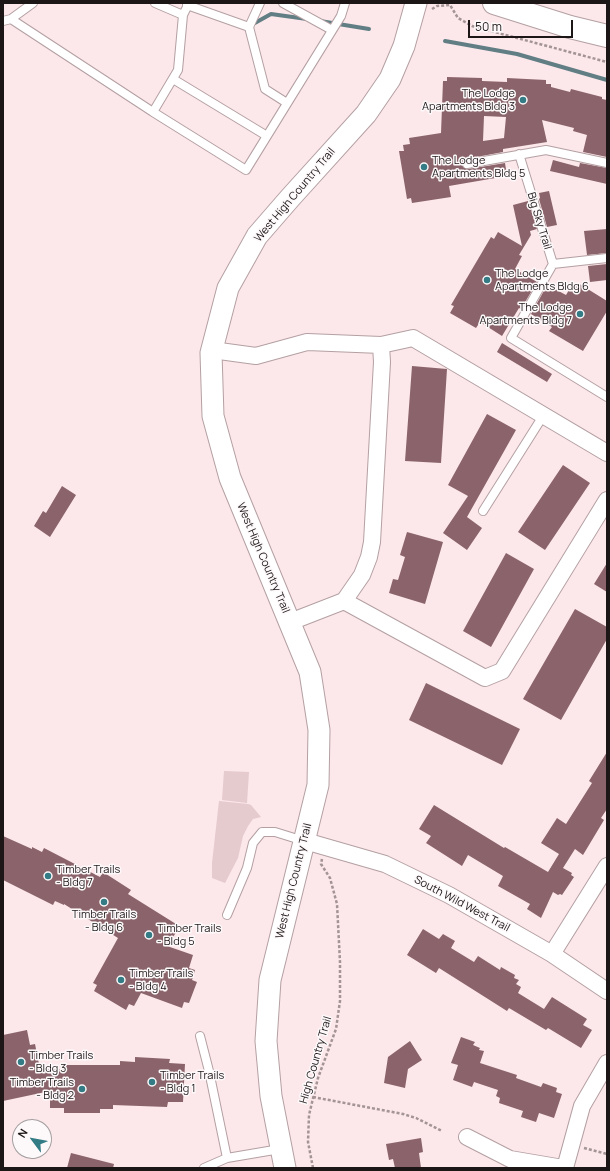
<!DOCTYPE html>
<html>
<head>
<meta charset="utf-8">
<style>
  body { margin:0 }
  #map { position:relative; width:610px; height:1171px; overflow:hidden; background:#fce7ea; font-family:Manrope,sans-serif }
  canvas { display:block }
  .frame { position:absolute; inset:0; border:4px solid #1d1617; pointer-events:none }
  .north { position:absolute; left:12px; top:1119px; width:40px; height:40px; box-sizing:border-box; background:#fdf9fa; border:1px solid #a39e9f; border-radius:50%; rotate:302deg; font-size:11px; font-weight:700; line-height:16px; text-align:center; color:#1d1617 }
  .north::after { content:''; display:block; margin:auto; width:14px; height:18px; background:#347c85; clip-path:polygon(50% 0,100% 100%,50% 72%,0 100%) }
  .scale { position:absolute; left:468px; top:20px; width:105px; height:18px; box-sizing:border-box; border:2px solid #1d1617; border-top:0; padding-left:5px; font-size:12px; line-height:14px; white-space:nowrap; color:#1d1617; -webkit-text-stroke:3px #fdf9fa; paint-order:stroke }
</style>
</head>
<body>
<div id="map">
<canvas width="610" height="1171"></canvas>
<div class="frame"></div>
<div class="north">N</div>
<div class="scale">50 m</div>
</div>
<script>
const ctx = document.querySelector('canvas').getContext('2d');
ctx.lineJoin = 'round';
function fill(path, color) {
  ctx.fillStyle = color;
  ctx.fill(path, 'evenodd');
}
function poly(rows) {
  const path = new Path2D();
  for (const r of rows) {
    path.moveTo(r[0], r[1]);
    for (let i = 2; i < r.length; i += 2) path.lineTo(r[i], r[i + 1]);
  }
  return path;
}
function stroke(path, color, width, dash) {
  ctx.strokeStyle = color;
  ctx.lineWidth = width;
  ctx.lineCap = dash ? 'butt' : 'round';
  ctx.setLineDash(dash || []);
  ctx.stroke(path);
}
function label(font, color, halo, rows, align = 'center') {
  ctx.font = font + ' Manrope,sans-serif';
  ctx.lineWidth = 3;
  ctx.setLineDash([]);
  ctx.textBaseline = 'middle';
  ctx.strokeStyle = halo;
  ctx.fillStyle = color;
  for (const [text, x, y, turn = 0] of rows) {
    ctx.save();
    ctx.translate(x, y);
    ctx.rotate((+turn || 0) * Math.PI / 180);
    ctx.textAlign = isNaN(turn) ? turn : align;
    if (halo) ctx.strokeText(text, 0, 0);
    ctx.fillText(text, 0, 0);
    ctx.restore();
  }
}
const green = poly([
  [224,771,249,772,247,803,222,800],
  [219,801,248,804,251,805,261,817,253,819,248,826,243,836,238,858,225,883,212,878,212,863]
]);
const stream = poly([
  [320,21,369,29],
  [253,24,271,14,307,19],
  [445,41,517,54,607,80]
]);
const building = poly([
  [447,77,482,78,482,81,507,82,507,78,546,80,546,84,551,84,551,87,570,92,571,89,602,97,602,99,607,100,607,157,583,152,587,135,573,131,574,128,542,120,547,142,503,149,503,152,466,159,462,163,463,167,468,169,505,163,507,176,449,186,451,197,412,203,411,198,407,199,399,151,404,151,403,145,410,144,409,138,441,133,443,81,447,81],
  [484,116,506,117,504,138,483,141],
  [553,160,579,167,580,163,607,168,607,184,550,171],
  [549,191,557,225,547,227,539,199,540,198,539,193],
  [528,201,537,229,530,231,531,235,519,255,522,256,515,269,537,282,521,309,519,308,502,336,480,322,476,328,450,313,454,306,451,305,491,237,494,239,498,232,522,246,513,205],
  [607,229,607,253,587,255,584,231],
  [607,264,607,280,590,282,588,266],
  [578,283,607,301,607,311,583,351,549,331,552,327,531,314,546,287,550,289,551,287,566,295,572,285,576,287],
  [502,343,552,374,547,382,497,352],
  [412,366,447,369,441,463,405,461],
  [487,414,516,430,467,517,482,528,467,550,443,533,468,496,448,485],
  [563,465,590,483,545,550,518,532],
  [62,486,76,495,50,537,34,526,43,511,46,513],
  [407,532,443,542,425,604,389,593,393,579,398,580,405,557,400,555],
  [506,553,534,569,491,647,463,631],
  [607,563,607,592,594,584],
  [575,609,607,627,607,639,561,720,523,699],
  [426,683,520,729,502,765,409,720],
  [607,752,607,809,601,818,604,820,583,855,575,849,563,868,572,873,571,875,574,877,562,895,560,894,558,895,553,892,541,918,527,909,530,904,498,886,503,876,468,855,462,866,426,843,431,836,419,829,434,805,504,848,505,847,548,872,559,854,541,843,557,818,566,824,592,783,589,781],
  [3,836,32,849,32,847,42,852,44,848,100,877,103,872,131,890,128,894,176,924,173,928,177,931,167,946,193,955,189,968,195,970,192,980,197,982,189,1003,184,1002,182,1008,141,993,134,1006,129,1004,126,1010,94,991,97,985,93,983,118,938,64,904,64,905,55,901,53,905,3,880],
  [423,929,439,939,443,934,455,941,451,948,474,962,478,956,500,970,501,967,515,975,514,978,519,980,516,984,521,987,518,993,544,1009,552,997,587,1019,583,1025,592,1030,581,1048,548,1028,546,1030,509,1008,507,1011,439,968,436,973,407,955],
  [27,1030,30,1045,35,1044,40,1069,65,1069,65,1065,120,1065,120,1061,135,1062,135,1057,170,1059,169,1063,185,1064,183,1102,168,1102,167,1107,113,1105,113,1109,100,1109,100,1113,64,1113,64,1108,50,1108,50,1091,3,1101,3,1035],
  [461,1037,475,1042,473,1045,480,1048,479,1050,484,1051,480,1063,517,1075,516,1078,541,1087,543,1083,557,1088,556,1092,562,1094,554,1118,539,1113,536,1122,521,1117,523,1111,499,1103,500,1098,496,1096,498,1090,474,1082,472,1087,453,1080,458,1065,451,1063],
  [410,1041,422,1060,408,1069,405,1088,384,1083,388,1057],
  [421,1138,423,1152,419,1153,421,1168,395,1168,393,1159,389,1160,386,1144],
  [71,1153,114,1164,113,1168,67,1168]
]);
const path = poly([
  [432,9,437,6,450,5,458,18,472,26,607,62],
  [313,1097,403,1114,416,1118,442,1131],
  [584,1148,607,1154],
  [313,1168,308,1142,309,1115,318,1078,336,1029,340,1001,340,962,337,904,330,878,321,864,322,859]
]);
const service = poly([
  [33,3,11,19,153,112],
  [155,3,183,15],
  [189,3,183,15,178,70,153,112,246,170,341,16,345,3],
  [260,3,249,27,265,89,287,103],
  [283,3,332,30],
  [187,5,249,27],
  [3,21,11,19],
  [173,79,267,136],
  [519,154,553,264],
  [467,164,546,150,607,163],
  [607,258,553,264,511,338,607,397],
  [483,511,543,416],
  [227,915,247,868,253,843,262,832,275,832,304,841],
  [200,1036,209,1071,227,1158],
  [204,1168,227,1158,280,1149]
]);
const minor = poly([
  [381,345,382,362,372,542,369,557,362,575,344,601,485,678,502,671,607,500],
  [212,350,256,356,307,342,381,345,413,338,607,453],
  [290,622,344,601],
  [305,841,385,864,449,895,552,954,607,991],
  [552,954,607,866],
  [467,1137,510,1159,563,1168],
  [565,1168,582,1106,607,1063]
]);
const tertiary = poly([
  [285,1168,271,1096,266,1041,270,980,318,785,319,730,310,672,230,478,213,416,211,353,228,288,257,236,290,198,366,114,390,79,404,46,416,3]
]);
const secondary = poly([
  [494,3,570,27,607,36]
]);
const markers = [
  [523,100,4,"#347c85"],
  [424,167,4,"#347c85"],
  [487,280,4,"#347c85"],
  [580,314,4,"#347c85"],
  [48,876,4,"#347c85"],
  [104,902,4,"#347c85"],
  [149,935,4,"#347c85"],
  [121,980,4,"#347c85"],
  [21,1062,4,"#347c85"],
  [152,1082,4,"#347c85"],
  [82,1089,4,"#347c85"]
];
const poiNames = [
  ["The Lodge",515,94,"right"],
  ["Apartments Bldg 3",515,107,"right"],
  ["The Lodge",432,161],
  ["Apartments Bldg 5",432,174],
  ["The Lodge",495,274],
  ["Apartments Bldg 6",495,287],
  ["The Lodge",572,308,"right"],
  ["Apartments Bldg 7",572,321,"right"],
  ["Timber Trails",56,870],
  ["- Bldg 7",56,883],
  ["Timber Trails",104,915,"center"],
  ["- Bldg 6",104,928,"center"],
  ["Timber Trails",157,929],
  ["- Bldg 5",157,942],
  ["Timber Trails",129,974],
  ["- Bldg 4",129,987],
  ["Timber Trails",29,1056],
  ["- Bldg 3",29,1069],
  ["Timber Trails",160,1076],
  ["- Bldg 1",160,1089],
  ["Timber Trails",74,1083,"right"],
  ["- Bldg 2",74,1096,"right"]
];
const streetNames = [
  ["West High Country Trail",295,195,-50],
  ["Big Sky Trail",539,221,73],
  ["West High Country Trail",263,558,67],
  ["West High Country Trail",294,881,-76],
  ["South Wild West Trail",462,904,28],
  ["High Country Trail",316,1060,-74]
];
fill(green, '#e5cace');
stroke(stream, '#607e84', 4);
fill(building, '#8a646a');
stroke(service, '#b4a0a3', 10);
stroke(minor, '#b4a0a3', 18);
stroke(tertiary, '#b4a0a3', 23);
stroke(secondary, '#b4a0a3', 24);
stroke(path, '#a39496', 2.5, [3, 2]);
stroke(service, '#fff', 8);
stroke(minor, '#fff', 16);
stroke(tertiary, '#fff', 21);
stroke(secondary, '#fff', 22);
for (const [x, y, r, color] of markers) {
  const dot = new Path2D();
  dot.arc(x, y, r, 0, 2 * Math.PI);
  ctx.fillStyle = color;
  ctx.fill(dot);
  stroke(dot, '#fdf9fa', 1.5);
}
label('11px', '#1d1617', '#fdf9fa', poiNames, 'left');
label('11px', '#1d1617', '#fdf9fa', streetNames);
</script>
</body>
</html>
